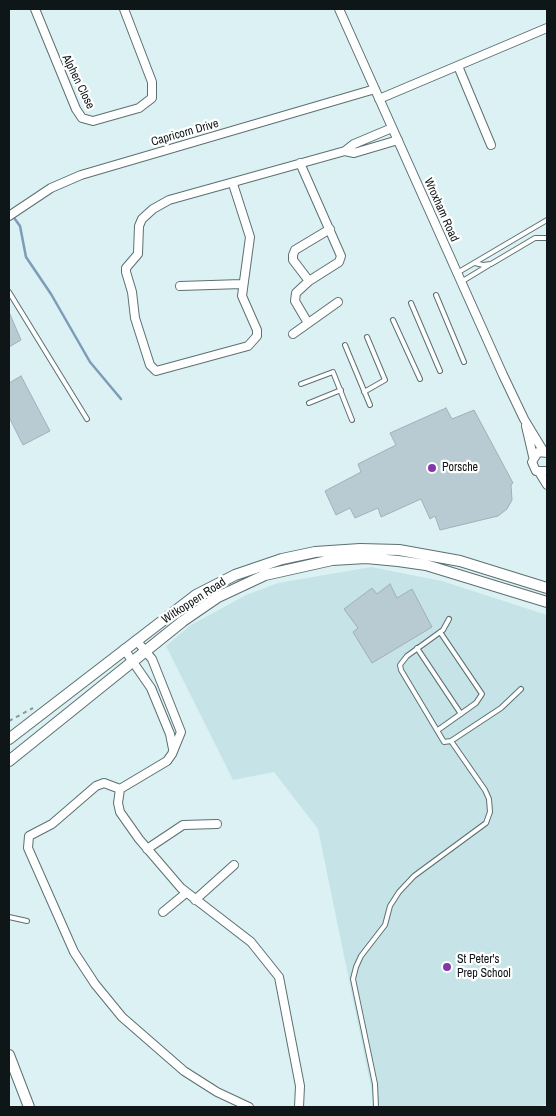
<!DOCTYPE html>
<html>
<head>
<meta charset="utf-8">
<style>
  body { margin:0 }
  #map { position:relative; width:556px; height:1116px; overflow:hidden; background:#dcf1f3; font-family:"Archivo Narrow",sans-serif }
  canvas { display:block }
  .frame { position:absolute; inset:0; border:10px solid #0f1617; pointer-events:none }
</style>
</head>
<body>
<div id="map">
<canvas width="556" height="1116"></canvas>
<div class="frame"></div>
</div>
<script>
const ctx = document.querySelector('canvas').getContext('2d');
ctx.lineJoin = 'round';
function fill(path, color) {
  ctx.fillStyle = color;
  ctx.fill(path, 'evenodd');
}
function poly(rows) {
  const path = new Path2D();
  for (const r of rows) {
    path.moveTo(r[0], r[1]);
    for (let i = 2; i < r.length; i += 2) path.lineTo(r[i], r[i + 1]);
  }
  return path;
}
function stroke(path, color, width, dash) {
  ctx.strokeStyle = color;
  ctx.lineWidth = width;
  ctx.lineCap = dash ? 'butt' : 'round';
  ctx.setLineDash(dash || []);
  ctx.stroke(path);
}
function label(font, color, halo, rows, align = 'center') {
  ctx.font = font + ' "Archivo Narrow",sans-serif';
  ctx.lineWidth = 4.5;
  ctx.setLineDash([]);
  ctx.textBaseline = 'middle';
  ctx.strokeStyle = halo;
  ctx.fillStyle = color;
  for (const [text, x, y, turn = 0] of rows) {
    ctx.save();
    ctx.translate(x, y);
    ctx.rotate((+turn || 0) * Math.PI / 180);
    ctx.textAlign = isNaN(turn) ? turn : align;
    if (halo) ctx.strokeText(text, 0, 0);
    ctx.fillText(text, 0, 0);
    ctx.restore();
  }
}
const built = poly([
  [371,567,442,581,547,615,547,1104,538,1107,375,1107,318,829,274,772,233,780,166,646,191,625,246,595,278,583]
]);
const stream = poly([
  [9,211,20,226,26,257,51,294,90,362,121,399]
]);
const building = poly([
  [9,312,21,340,9,347,9,312],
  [21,376,50,431,23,445,9,417,9,383,21,376],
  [446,408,452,419,474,410,513,483,511,485,512,500,507,509,498,516,440,530,435,516,430,519,421,499,381,517,378,508,355,518,350,508,336,515,325,491,361,472,358,464,396,445,390,433,446,408],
  [390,584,397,598,412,589,432,627,372,663,353,632,358,628,344,609,372,588,377,594,390,584]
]);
const path = poly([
  [9,721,33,708]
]);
const service = poly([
  [475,263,483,265,491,264,535,238,547,238],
  [457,273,547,220],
  [461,282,489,265],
  [9,292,87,419],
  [436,295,464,362],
  [411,303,440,371],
  [393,320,420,379],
  [345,345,370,405],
  [301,384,333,372,352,420],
  [364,392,385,380,367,337],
  [309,403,341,390],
  [449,619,443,630,407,656,400,665,401,670,444,742,451,741,501,708,521,689],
  [417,648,461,714],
  [438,730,476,703,482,694,440,632],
  [9,917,27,921],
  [376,1107,375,1084,353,979,356,967,361,956,385,925,390,906,399,892,414,876,486,823,490,812,489,799,485,790,451,741]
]);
const minor = poly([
  [35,9,76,109,82,118,93,121,139,108,152,98,152,82,124,9],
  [339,9,503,375,524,419,544,452],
  [458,66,491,145],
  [379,99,547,28],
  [345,151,354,153,398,140],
  [300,163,341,256,339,262,309,281,296,293,295,301,308,323],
  [233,184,250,237,242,296,257,330,257,336,248,346,156,371,150,365,135,318,132,292,126,272,126,268,138,254,139,226,142,219,153,209,169,200,345,151,354,144,392,128],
  [9,216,51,188,81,175,375,89],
  [309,281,293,260,293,255,295,250,330,229],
  [180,286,242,284],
  [293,334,338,302],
  [526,426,533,456],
  [547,453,538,452,532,462,536,471,547,471],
  [539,472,547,485],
  [136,640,152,659,181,732,172,754,167,761,120,789,118,803,120,812,139,839,181,888,251,942,279,977,300,1086,299,1107],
  [124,649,151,688,170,734,173,749],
  [120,789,104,783,96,786,52,824,29,836,28,848,74,952,95,984,122,1017,184,1071,217,1092,249,1107],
  [147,849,183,825,217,824],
  [195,900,234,865],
  [163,912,186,893]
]);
const secondary = poly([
  [9,739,196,595,235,575,282,559,315,552,360,549,399,550,460,561,547,588],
  [9,761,183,621,218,597,265,575,332,560,366,558,398,561,426,565,547,602],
  [9,1055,29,1107]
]);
const markers = [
  [432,468,5,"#8338a9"],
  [447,967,5,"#8338a9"]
];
const streetNames = [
  ["Alphen Close",78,82,64],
  ["Capricorn Drive",185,133,-16],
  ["Wroxham Road",441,210,66],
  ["Witkoppen Road",194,601,-33]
];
const poiNames = [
  ["Porsche",442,468],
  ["St Peter's",457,960],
  ["Prep School",457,974]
];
fill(built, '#c6e4e7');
stroke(stream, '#7d9cb9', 2.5);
fill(building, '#b9cbd2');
stroke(building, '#9fb1b8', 1);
stroke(service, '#5d7071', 6);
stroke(minor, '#5d7071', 10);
stroke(secondary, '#5d7071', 12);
stroke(path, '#889899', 2, [4, 4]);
stroke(service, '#fff', 4);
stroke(minor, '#fff', 8);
stroke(secondary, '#fff', 10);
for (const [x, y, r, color] of markers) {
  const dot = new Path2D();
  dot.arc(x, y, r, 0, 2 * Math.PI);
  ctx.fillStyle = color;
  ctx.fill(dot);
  stroke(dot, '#fff', 2);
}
label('12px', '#0f1617', '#fff', streetNames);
label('12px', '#0f1617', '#fff', poiNames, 'left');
</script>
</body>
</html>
